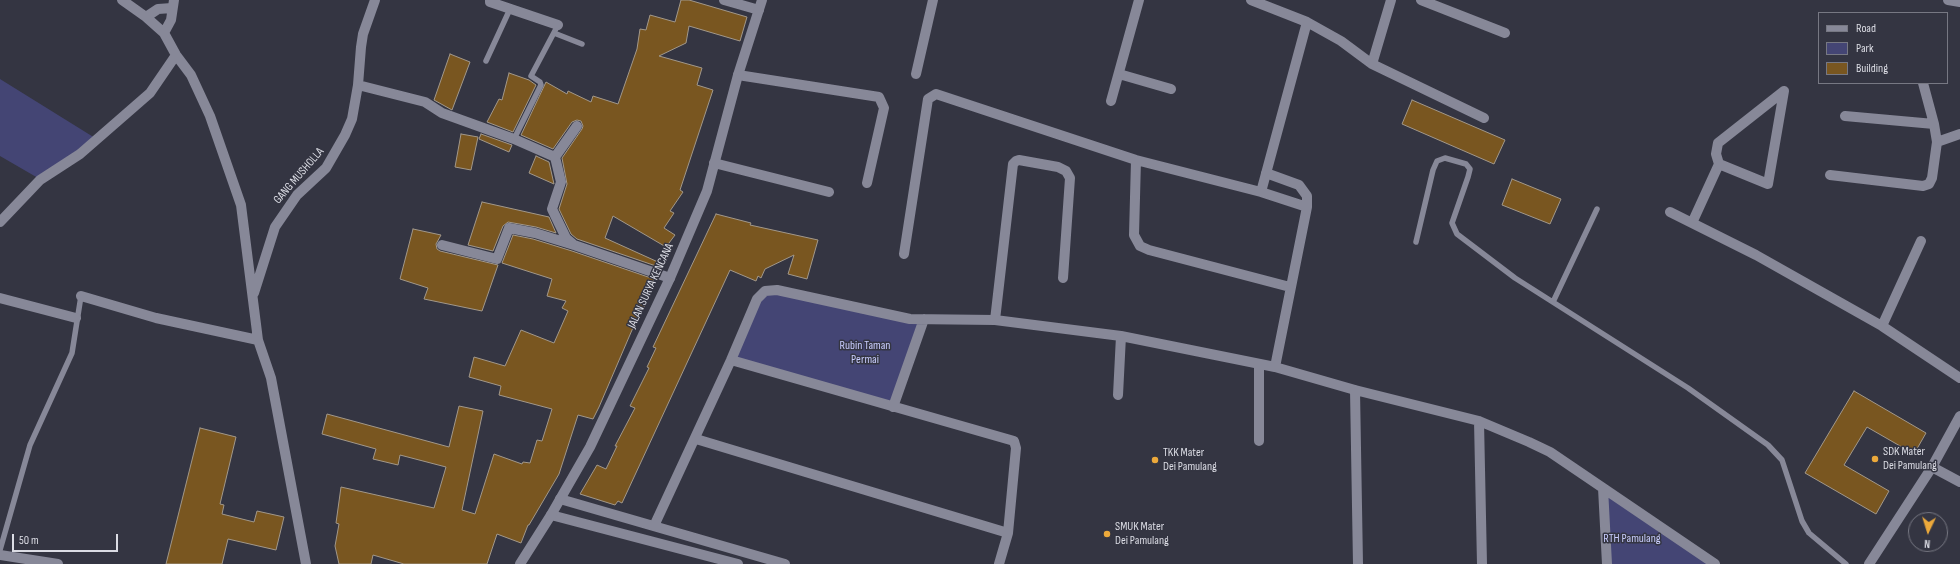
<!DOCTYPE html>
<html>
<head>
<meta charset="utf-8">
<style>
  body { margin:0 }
  #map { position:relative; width:1960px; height:564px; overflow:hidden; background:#343542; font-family:"Sofia Sans Condensed",sans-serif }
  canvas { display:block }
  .legend { position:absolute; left:1818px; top:12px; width:130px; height:72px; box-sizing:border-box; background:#343542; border:1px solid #777883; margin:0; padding:5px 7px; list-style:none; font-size:12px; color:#dbdce4 }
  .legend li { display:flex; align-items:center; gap:8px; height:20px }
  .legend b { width:20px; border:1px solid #777883 }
  .north { position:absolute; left:1908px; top:512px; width:40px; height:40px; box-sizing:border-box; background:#343542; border:1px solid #777883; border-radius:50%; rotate:184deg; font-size:11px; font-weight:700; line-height:16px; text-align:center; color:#dbdce4 }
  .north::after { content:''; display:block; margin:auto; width:14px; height:18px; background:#eca93b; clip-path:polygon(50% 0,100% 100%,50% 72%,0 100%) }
  .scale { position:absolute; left:12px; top:534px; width:106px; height:18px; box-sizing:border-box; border:2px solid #dbdce4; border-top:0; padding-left:5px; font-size:12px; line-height:14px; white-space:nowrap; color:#dbdce4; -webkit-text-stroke:3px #343542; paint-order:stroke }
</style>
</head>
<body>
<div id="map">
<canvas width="1960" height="564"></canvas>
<ul class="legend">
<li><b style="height:5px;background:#878898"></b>Road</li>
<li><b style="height:11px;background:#444574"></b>Park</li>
<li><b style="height:11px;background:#795620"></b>Building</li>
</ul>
<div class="north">N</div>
<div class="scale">50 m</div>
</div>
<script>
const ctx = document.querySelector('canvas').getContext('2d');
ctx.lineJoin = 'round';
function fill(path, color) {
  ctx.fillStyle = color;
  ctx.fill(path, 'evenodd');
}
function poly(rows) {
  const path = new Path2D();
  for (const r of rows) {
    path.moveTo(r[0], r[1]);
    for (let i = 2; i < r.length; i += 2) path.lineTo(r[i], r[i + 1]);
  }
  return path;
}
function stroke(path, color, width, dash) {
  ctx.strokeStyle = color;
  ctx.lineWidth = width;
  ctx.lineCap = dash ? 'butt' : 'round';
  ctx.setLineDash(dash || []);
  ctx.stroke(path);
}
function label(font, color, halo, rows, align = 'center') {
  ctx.font = font + ' "Sofia Sans Condensed",sans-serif';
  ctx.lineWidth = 3;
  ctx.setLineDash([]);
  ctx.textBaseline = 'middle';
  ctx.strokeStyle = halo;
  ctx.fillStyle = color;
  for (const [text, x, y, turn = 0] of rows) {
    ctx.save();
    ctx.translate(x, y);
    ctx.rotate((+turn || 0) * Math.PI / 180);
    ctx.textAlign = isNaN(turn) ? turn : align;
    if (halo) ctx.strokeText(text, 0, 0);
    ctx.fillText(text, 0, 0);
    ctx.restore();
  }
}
const green = poly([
  [0,79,95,138,38,178,0,156],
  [765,291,924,319,893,407,731,360],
  [1603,488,1712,564,1608,564]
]);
const building = poly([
  [681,0,689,0,747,17,740,41,689,26,686,43,659,56,702,68,697,85,713,90,680,190,683,192,670,211,674,213,664,228,675,235,666,247,613,216,605,238,658,262,656,266,577,239,571,234,559,209,567,184,562,158,582,129,583,126,581,121,577,120,572,122,553,149,521,135,546,82,567,94,568,91,591,102,593,96,618,104,637,49,640,29,646,30,650,15,675,22,681,0],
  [450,54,470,62,452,110,434,100,450,54],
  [509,73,529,80,536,85,513,132,487,122,499,99,502,100,509,73],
  [1412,100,1505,140,1494,164,1402,124,1412,100],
  [461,134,478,137,471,170,455,167,461,134],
  [481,134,512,145,509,152,479,139,481,134],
  [536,156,549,162,554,184,529,173,536,156],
  [1512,179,1561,199,1550,224,1502,205,1512,179],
  [482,202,549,217,556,233,536,227,508,222,503,226,493,251,468,245,482,202],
  [716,214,751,223,750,225,818,240,807,279,788,274,794,255,765,269,761,278,758,276,756,281,730,270,622,503,618,501,615,505,580,494,597,465,606,469,617,446,615,446,635,408,630,406,649,368,647,367,656,348,653,347,716,214],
  [413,229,441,235,436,244,437,249,440,251,498,265,482,311,424,299,428,288,400,279,413,229],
  [513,235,533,239,572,251,654,279,643,310,641,309,599,407,593,419,578,415,559,474,529,525,528,525,521,543,497,534,487,564,404,564,373,555,371,564,339,564,335,546,339,524,336,523,341,487,434,508,446,467,400,455,398,465,373,459,376,449,322,434,327,414,449,447,459,406,483,411,462,510,475,514,494,454,522,464,523,462,530,463,537,440,542,441,552,409,499,395,501,386,469,377,474,357,505,366,521,330,554,343,568,311,562,308,566,301,547,296,552,279,502,263,513,235],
  [1854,391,1926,433,1914,454,1867,427,1844,465,1889,491,1876,514,1805,473,1854,391],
  [200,428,236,437,220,504,224,505,222,514,254,522,257,511,284,517,276,550,228,539,222,564,166,564,200,428]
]);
const service = poly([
  [554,33,582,44],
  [486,61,510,9],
  [514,139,541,85,540,82,531,76,558,25],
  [1416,242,1433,170,1437,161,1445,158,1466,164,1470,169,1468,177,1452,223,1457,234,1515,278,1688,388,1768,445,1782,460,1802,521,1809,533,1846,564],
  [1553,302,1597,209],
  [0,550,30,445,72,353,81,296]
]);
const minor = poly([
  [122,0,146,17,164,33,176,55,191,75,210,116,241,205,258,340,271,378,306,564],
  [490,0,490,2,558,25],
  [724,0,759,10],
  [1251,0,1307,22,1341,41,1372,64,1484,118],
  [1421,0,1505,33],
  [1948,0,1960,2],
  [146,17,158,9,172,8],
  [164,33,171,20,174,0],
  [1372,64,1391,0],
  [916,74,933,0],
  [1119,74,1171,89],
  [738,75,879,97,884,108,867,183],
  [358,85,425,102,442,113,514,139,555,157,561,182,552,209,566,238,574,245],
  [1111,101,1139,0],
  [1845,116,1934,124],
  [1937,142,1960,134],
  [555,157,577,126],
  [1136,160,1134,235,1140,246,1149,250,1290,287],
  [714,163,829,192],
  [1719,164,1768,184,1784,91],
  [1266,173,1299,185,1307,196,1307,207,1275,367],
  [1830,175,1923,186,1929,184,1932,178,1937,142,1934,124,1923,83],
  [1261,192,1307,22],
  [1670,212,1756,255,1882,326,1960,378],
  [0,222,40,180,80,154,150,93,176,55],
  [1692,223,1719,164,1716,154,1718,143,1784,91],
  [442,245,497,259,509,228,535,233,574,245,670,278],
  [904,254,928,99,936,94,1136,160,1261,192,1307,207],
  [254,293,275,227,297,195,326,168,345,135,352,119,358,85,361,47,363,34,375,0],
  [81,296,156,318,258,340],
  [0,298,76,318],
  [995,320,1013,164,1016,161,1019,160,1058,167,1066,171,1070,178,1063,278],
  [1882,326,1921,241],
  [731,360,1014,441,1016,448,1008,533,999,564],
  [1355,390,1358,564],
  [1118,395,1121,336],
  [893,407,924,319],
  [1479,421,1482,564],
  [696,439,1008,533],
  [1259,441,1259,364],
  [1932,467,1960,482],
  [1603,488,1607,564],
  [560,499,785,564],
  [551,515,738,564],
  [654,526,731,360,757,299,765,291,777,290,910,319,995,320,1121,336,1275,367,1355,390,1479,421,1529,442,1550,452,1715,564],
  [0,555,58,564]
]);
const tertiary = poly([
  [1869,564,1932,467,1960,416]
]);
const secondary = poly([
  [520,564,551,515,590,447,670,278,707,191,738,75,762,0]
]);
const markers = [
  [1875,459,4,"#eca93b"],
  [1155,460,4,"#eca93b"],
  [1107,534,4,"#eca93b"]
];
const streetNames = [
  ["GANG MUSHOLLA",299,176,-49],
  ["JALAN SURYA KENCANA",651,286,-65]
];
const parkNames = [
  ["Rubin Taman",865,346],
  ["Permai",865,360],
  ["RTH Pamulang",1632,539]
];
const poiNames = [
  ["SDK Mater",1883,452],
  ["Dei Pamulang",1883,466],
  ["TKK Mater",1163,453],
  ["Dei Pamulang",1163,467],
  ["SMUK Mater",1115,527],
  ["Dei Pamulang",1115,541]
];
fill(green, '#444574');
fill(building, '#795620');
stroke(building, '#a2988a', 1);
stroke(service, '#878898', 5.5);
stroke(minor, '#878898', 10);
stroke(tertiary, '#878898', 10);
stroke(secondary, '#878898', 10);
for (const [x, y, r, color] of markers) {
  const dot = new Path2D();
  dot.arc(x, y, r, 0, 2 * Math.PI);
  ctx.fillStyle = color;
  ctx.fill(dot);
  stroke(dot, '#343542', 1.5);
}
label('12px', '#dbdce4', '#343542', streetNames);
label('12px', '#c9cdfe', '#343542', parkNames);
label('12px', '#dbdce4', '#343542', poiNames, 'left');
</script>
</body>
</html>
